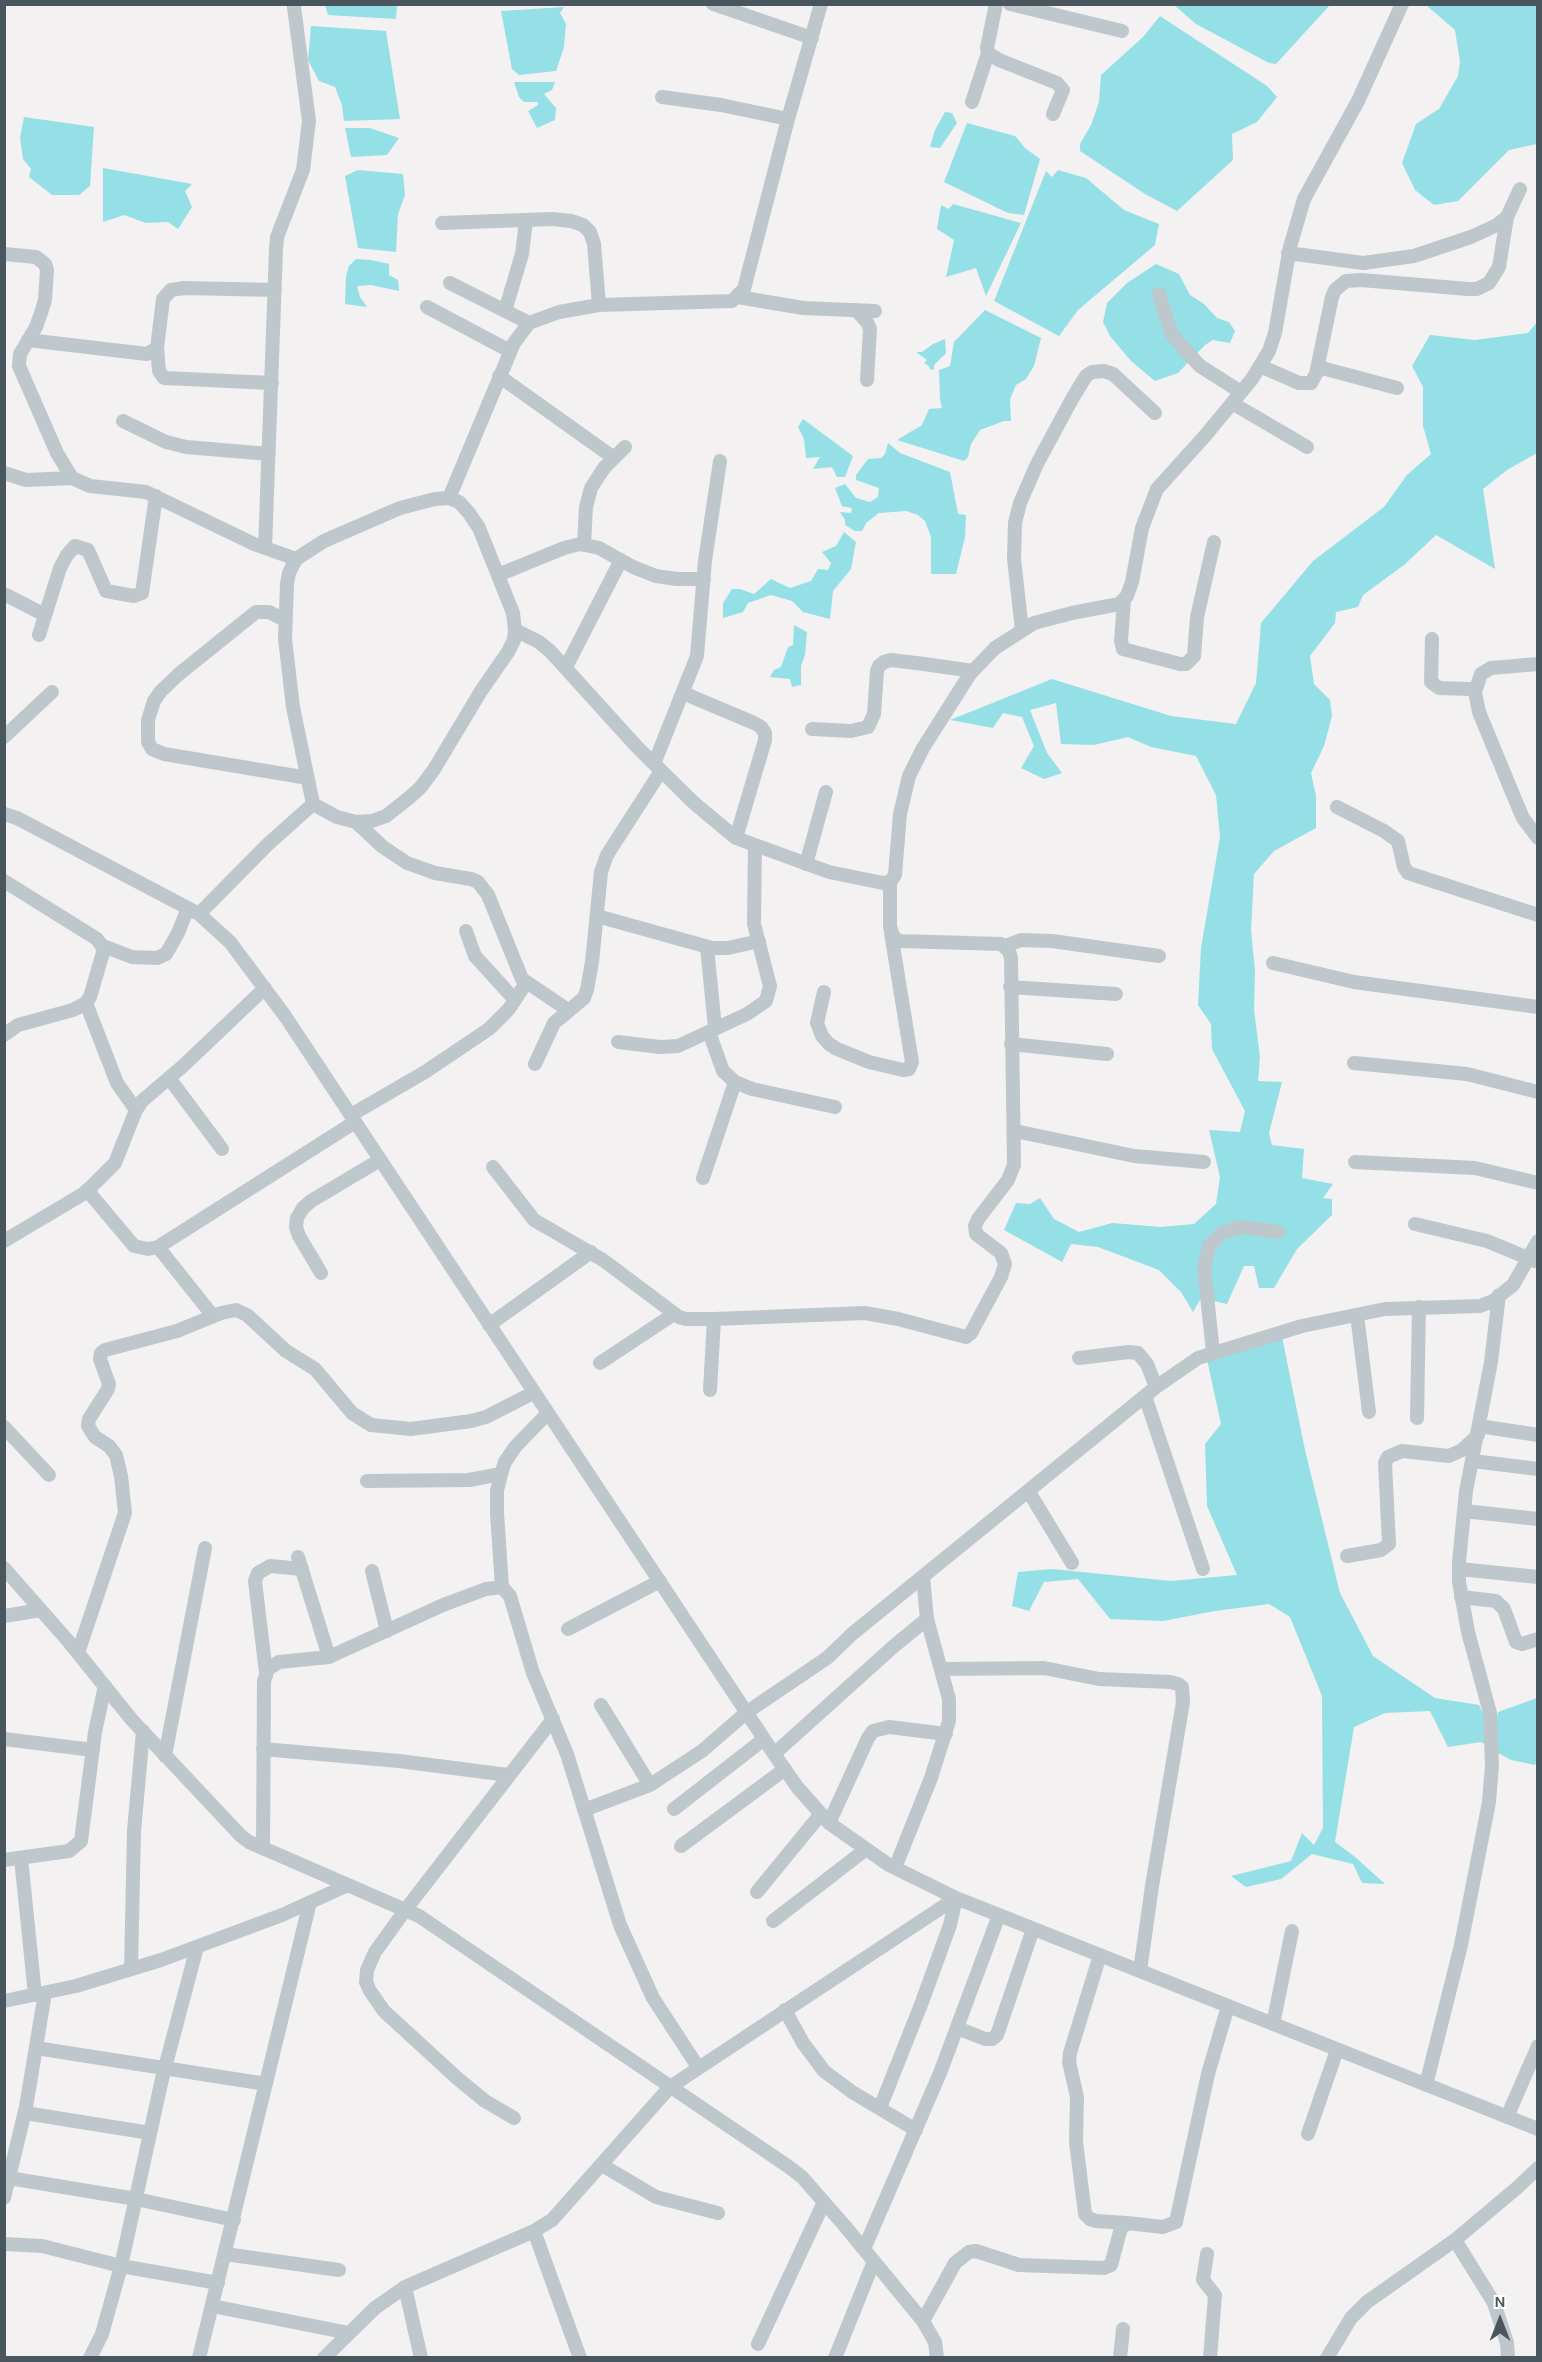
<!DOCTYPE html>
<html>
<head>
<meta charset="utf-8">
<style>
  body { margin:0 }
  #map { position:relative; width:1542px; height:2362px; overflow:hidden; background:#f3f1f1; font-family:Karla,sans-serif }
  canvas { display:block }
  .frame { position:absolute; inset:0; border:6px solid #4a565d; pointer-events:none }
  .north { position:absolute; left:1470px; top:2290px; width:60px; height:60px; -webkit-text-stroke:4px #fff; paint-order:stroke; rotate:0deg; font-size:16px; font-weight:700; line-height:24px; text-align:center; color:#4a565d }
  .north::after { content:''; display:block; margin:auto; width:21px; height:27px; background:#4a565d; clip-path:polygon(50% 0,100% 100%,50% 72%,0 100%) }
</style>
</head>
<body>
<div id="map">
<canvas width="1542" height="2362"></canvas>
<div class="frame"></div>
<div class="north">N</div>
</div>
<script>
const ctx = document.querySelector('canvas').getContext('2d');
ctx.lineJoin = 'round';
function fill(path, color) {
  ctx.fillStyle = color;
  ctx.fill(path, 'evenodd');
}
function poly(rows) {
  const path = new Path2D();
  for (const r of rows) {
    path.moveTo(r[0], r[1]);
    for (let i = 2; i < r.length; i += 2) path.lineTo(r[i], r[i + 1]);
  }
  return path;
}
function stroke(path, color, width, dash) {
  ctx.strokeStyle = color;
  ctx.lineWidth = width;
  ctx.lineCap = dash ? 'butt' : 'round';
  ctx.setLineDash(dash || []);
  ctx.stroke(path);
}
const water = poly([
  [325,5,397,5,396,19,328,15],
  [1174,5,1330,5,1276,64,1269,63,1196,24],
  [1426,5,1538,5,1537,144,1509,150,1458,201,1434,205,1415,190,1402,163,1416,124,1439,109,1458,76,1460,62,1455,30],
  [564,7,560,13,566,24,564,47,556,71,519,75,512,69,501,11],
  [1160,16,1267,86,1277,97,1257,122,1232,134,1233,160,1177,211,1145,194,1080,151,1080,144,1091,125,1099,102,1101,75,1143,37],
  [311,26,386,31,400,119,344,121,342,105,335,87,319,81,308,60],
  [514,82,555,82,552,90,544,94,556,108,555,120,537,128,528,111,538,105,538,102,524,102,519,97],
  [945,112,952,113,957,123,940,148,930,147,935,130],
  [24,117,94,127,90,186,79,195,52,195,29,177,31,169,23,159,20,138],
  [967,123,1015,136,1025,148,1040,159,1024,215,1008,213,944,182],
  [345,128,370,128,399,138,387,155,351,157],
  [103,168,192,184,185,191,192,207,178,229,168,222,146,223,124,215,103,222],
  [358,170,403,174,405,195,398,214,396,252,358,248,345,176],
  [1058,170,1086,178,1124,210,1159,224,1155,245,1078,310,1059,336,994,301,1046,171,1052,177],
  [953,204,1021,223,986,296,976,268,946,277,954,240,937,229,941,205,949,209],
  [356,259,371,260,389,264,389,275,398,280,399,291,371,285,357,286,360,297,367,307,345,304,346,276,349,266],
  [1156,264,1179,274,1190,295,1204,304,1217,318,1229,322,1235,331,1230,343,1213,340,1205,345,1178,373,1155,381,1131,361,1110,336,1103,322,1107,303,1127,283],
  [985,310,1041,338,1034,366,1026,379,1016,385,1010,399,1011,421,1004,421,980,430,971,444,968,457,964,461,897,440,922,425,929,409,942,408,940,399,939,370,950,366,954,342],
  [1537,322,1537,453,1507,470,1483,489,1495,569,1436,535,1404,565,1363,595,1358,607,1336,612,1335,623,1310,656,1314,684,1330,700,1332,716,1324,746,1311,773,1316,796,1316,828,1274,851,1254,874,1251,930,1255,971,1254,1010,1260,1057,1258,1081,1282,1082,1269,1133,1272,1145,1304,1149,1302,1178,1333,1184,1323,1198,1332,1199,1332,1215,1297,1249,1274,1288,1259,1288,1254,1266,1244,1266,1227,1304,1201,1298,1193,1312,1181,1292,1159,1270,1098,1247,1071,1244,1062,1262,1004,1230,1016,1203,1030,1204,1040,1198,1054,1219,1079,1232,1112,1223,1161,1227,1194,1224,1216,1204,1220,1177,1209,1130,1240,1132,1245,1111,1212,1049,1211,1024,1198,1005,1201,948,1220,837,1216,795,1196,756,1151,747,1128,737,1094,745,1061,744,1056,703,1030,710,1047,753,1062,773,1044,779,1021,768,1034,746,1022,717,1003,713,993,728,950,720,1052,679,1171,716,1236,724,1256,683,1261,623,1313,561,1384,507,1407,475,1431,454,1423,426,1423,387,1412,366,1430,335,1475,340,1528,333],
  [945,339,946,353,934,365,934,370,930,369,929,366,924,363,927,360,916,352,922,352,933,344],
  [803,419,853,456,845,477,837,477,832,467,813,469,820,457,806,458,804,439,798,427],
  [888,443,900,453,950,472,958,514,966,515,965,537,956,574,931,574,931,537,925,521,918,515,906,511,879,513,866,523,862,531,855,531,845,525,845,520,840,512,851,513,852,508,842,506,835,488,845,484,856,498,870,502,878,497,879,488,856,480,856,475,868,459,881,458,885,454],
  [844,532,856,542,851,569,833,591,830,619,803,612,792,601,771,595,748,603,743,612,723,618,723,603,732,589,740,589,754,594,771,579,790,588,811,581,818,569,828,570,831,563,822,552,836,546],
  [794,625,807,632,805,655,801,666,801,685,792,687,790,679,770,677,774,670,781,667,788,647,793,645],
  [1281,1332,1305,1450,1340,1593,1373,1656,1435,1698,1479,1705,1485,1718,1487,1745,1481,1742,1448,1747,1430,1711,1385,1713,1354,1727,1335,1842,1354,1856,1385,1884,1362,1883,1353,1864,1312,1854,1281,1879,1246,1887,1231,1876,1291,1861,1302,1833,1314,1845,1323,1828,1322,1696,1290,1617,1269,1604,1215,1611,1163,1621,1110,1619,1078,1579,1044,1582,1029,1611,1012,1606,1018,1572,1052,1569,1171,1581,1237,1575,1207,1506,1205,1444,1221,1424,1206,1355],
  [1537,1698,1538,1756,1535,1765,1511,1760,1496,1752,1496,1721,1498,1712]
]);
const minor = poly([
  [713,4,812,38],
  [996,4,987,48,988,53,999,60,1057,83,1063,90,1053,114],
  [1010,4,1122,31],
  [662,97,721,105,788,119],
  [972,102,988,53],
  [442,223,552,219,571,221,583,225,590,232,594,244,599,305],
  [1288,253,1363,263,1414,256,1471,237,1497,225,1507,217,1520,189],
  [4,254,36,257,45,264,47,270,45,300,41,313,36,327,20,354,19,366,57,453,72,478,90,486,146,492,254,544,296,559],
  [450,283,529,323],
  [1159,294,1171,333,1180,344,1200,366,1241,392],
  [738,297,803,308,875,311],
  [427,307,510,351],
  [856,310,867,322,870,329,867,380],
  [505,311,522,254,526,221],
  [28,340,147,354,157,348,163,299,171,290,184,288,275,290],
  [157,348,159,371,164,378,272,383],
  [1260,366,1299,383,1311,383,1316,374,1332,297,1335,290,1346,281,1361,280,1468,289,1477,289,1489,283,1499,267,1507,217],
  [1318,367,1397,388],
  [499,376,614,458],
  [1232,403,1307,447],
  [123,421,166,442,186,447,269,454],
  [4,473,26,480,72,478],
  [449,498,514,343,529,323,559,312,599,305,732,301,744,289,788,119,821,4],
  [584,545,586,507,591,488,604,468,625,447],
  [265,548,276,250,277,237,303,170,309,121,294,7],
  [498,575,564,548,580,544,599,548,633,567,656,576,677,579,704,579],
  [4,594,45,615],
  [1124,600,1121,641,1123,649,1180,664,1186,664,1194,656,1197,617,1214,542],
  [285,620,269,612,256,612,179,674,161,691,154,701,148,720,148,742,152,749,164,754,308,778],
  [515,630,539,642,550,651,637,747,694,803,736,838,829,872,883,883,890,882,895,875,900,814,909,776,923,748,970,674,995,648,1034,623,1072,613,1119,604,1127,596,1132,582,1142,528,1157,489,1204,437,1252,379,1269,351,1275,333,1290,247,1304,199,1358,101,1402,4],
  [1022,630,1014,559,1015,523,1020,503,1037,464,1072,399,1086,376,1092,372,1104,371,1113,374,1155,413],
  [39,635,60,568,67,555,75,546,88,550,106,591,134,596,142,593,156,496],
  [1432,639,1431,682,1439,688,1470,689,1475,692,1479,712,1514,797,1523,818,1538,838],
  [566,667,621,560],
  [1475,692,1481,674,1491,668,1538,664],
  [683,693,754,723,761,727,765,733,765,740,736,838],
  [812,729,851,731,868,727,874,714,877,671,879,666,884,662,891,660,924,664,973,671],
  [4,737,52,692],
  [654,764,697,656,705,561,720,461],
  [1337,807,1384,831,1398,841,1404,867,1408,873,1538,915],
  [4,814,17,818,199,914,230,942,285,1016,774,1754,798,1788,829,1823,889,1865,956,1898,1538,2129],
  [356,822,383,847,407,863,435,873,471,879,478,882,488,895,522,979,568,1010],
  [806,864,826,792],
  [4,881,97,939,104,949,90,997,86,1003,73,1010,18,1025,4,1035],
  [199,914,267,845,313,804,293,707,285,639,287,584,289,573,296,559,324,541,400,508,435,499,449,498,459,502,469,513,479,528,513,613,515,630,514,640,508,652,481,691,433,771,420,788,410,797,386,816,372,821,356,822,337,817,313,804],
  [597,916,712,948,728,948,759,941],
  [466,931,475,956,515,1000],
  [103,946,132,957,157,958,166,954,178,933,188,908],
  [1005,946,1021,940,1052,941,1159,956],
  [707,947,715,1028],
  [1273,963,1354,982,1538,1007],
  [1010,987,1116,994],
  [824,992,817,1023,822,1036,829,1044,837,1049,869,1062,903,1070,909,1069,912,1062,911,1056,891,933],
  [86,1003,117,1083,136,1110],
  [709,1032,723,1071,735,1082,752,1089,835,1107],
  [618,1042,660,1047,678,1046,747,1014,766,1001,770,986,754,924,755,846],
  [1011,1044,1107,1054],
  [1354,1063,1467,1074,1538,1092],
  [535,1064,554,1023,584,998,587,990,592,962,601,872,607,855,661,771],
  [169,1078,222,1149],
  [351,1115,425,1072,489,1029,509,1009,526,983],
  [1015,1131,1134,1156,1204,1162],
  [1355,1162,1475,1168,1538,1183],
  [493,1167,534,1220,603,1260,679,1317,686,1319,714,1319,865,1313,898,1319,966,1337,971,1333,1001,1277,1005,1264,1001,1253,976,1234,975,1226,978,1219,1008,1180,1014,1165,1011,958,1009,951,1001,944,900,941,894,938,890,927,890,882],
  [703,1178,735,1082],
  [87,1190,134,1246,148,1249,158,1247,355,1122],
  [1415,1224,1487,1241,1535,1261],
  [4,1241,83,1194,93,1185,115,1163,136,1110,142,1101,183,1066,265,988],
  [158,1247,213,1316],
  [321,1273,299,1236,296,1227,297,1218,303,1208,311,1201,380,1160],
  [1357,1315,1369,1412],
  [489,1325,591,1252],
  [1213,1352,1204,1268,1209,1246,1222,1233,1240,1227,1278,1232],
  [1079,1358,1129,1352,1138,1353,1147,1364,1156,1387],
  [600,1363,674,1314],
  [710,1390,714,1319],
  [1145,1396,1203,1569],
  [1417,1418,1419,1307],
  [1479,1426,1538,1435],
  [4,1427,49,1475],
  [1473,1461,1538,1469],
  [367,1481,469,1480,501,1474],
  [1029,1492,1072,1563],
  [1464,1511,1538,1519],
  [1347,1556,1381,1550,1389,1544,1385,1463,1388,1457,1402,1451,1449,1456,1462,1450,1478,1435],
  [298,1557,329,1657],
  [4,1568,69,1642,132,1720,241,1836,249,1842,419,1916,789,2167,802,2177,844,2225,923,2321,935,2342,937,2358],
  [1459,1569,1538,1577],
  [372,1571,387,1631],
  [502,1587,497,1513,497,1491,501,1474,505,1462,515,1447,547,1414],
  [1461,1597,1496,1601,1504,1609,1516,1642,1522,1644,1538,1639],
  [4,1616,41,1610],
  [568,1629,660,1581],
  [78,1653,125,1513,121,1476,116,1455,109,1446,95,1437,88,1426,89,1419,108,1389,109,1384,100,1359,101,1353,105,1350,177,1331,221,1313,236,1310,247,1315,286,1351,315,1369,352,1413,371,1425,411,1429,471,1421,486,1417,533,1393],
  [941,1669,1044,1668,1099,1679,1170,1682,1178,1684,1182,1687,1183,1702,1152,1886,1140,1971],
  [266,1673,255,1581,258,1573,270,1566,302,1569],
  [601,1705,650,1785],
  [4,1739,93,1750],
  [263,1749,399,1761,508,1775],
  [774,1754,894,1646,927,1619],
  [165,1756,205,1548],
  [674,1809,764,1739],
  [584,1810,650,1785,702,1751,747,1712,827,1658,852,1634,1156,1387,1198,1358,1302,1326,1385,1309,1480,1306,1493,1301,1513,1285,1538,1241],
  [829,1823,868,1738,873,1731,889,1727,946,1734],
  [681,1846,785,1769],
  [263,1848,264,1681,268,1669,279,1662,329,1657,443,1605,486,1589,502,1587,510,1596,533,1673,567,1754,620,1925,653,1998,698,2067],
  [21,1858,35,1995],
  [4,1860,69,1851,81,1841,95,1732,105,1686],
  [895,1868,931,1778,949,1721,949,1699,927,1619,923,1577],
  [757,1892,820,1815],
  [773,1921,865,1850],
  [1100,1955,1070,2053,1069,2062,1077,2097,1076,2142,1085,2214,1090,2219,1096,2221,1127,2223],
  [131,1969,134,1831,143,1731],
  [4,2001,76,1986,161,1960,282,1915,348,1885],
  [785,2010,803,2043,824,2071,852,2092,916,2130],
  [1273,2024,1292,1931],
  [957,2028,985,2039,992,2039,997,2035,1033,1929],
  [36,2048,266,2084],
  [1426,2085,1461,1945,1489,1802,1492,1765,1490,1713,1468,1632,1459,1582,1459,1562,1466,1491,1491,1362,1499,1295],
  [880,2108,922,2002,950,1925,956,1898],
  [25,2113,150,2133],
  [1507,2117,1538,2046],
  [514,2118,485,2101,457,2078,384,2011,370,1991,366,1982,367,1970,375,1952,406,1909,553,1719],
  [1308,2134,1337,2050],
  [602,2165,656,2197,718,2213],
  [9,2178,136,2199,234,2220],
  [4,2198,26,2107,45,1993],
  [534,2231,580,2358],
  [1455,2240,1494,2303,1507,2343,1508,2358],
  [4,2244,42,2246,121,2266,218,2283],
  [864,2249,940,2073,999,1915],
  [225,2254,339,2270],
  [1207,2254,1203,2280,1215,2295,1210,2358],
  [405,2287,421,2358],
  [212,2306,349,2333],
  [923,2321,955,2263,969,2252,976,2251,1019,2265,1104,2268,1111,2265,1121,2228,1127,2223,1163,2227,1176,2222,1208,2074,1228,2006],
  [758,2344,824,2202],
  [90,2358,102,2334,121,2266,162,2079,197,1947],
  [199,2358,310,1902],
  [324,2358,375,2308,405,2287,534,2231,552,2220,670,2087,956,1898],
  [835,2358,874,2261],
  [1120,2358,1123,2329],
  [1327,2358,1351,2318,1367,2302,1455,2240,1518,2187,1538,2168]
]);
fill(water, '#94e0e6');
stroke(minor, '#bec7cc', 14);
</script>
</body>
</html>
